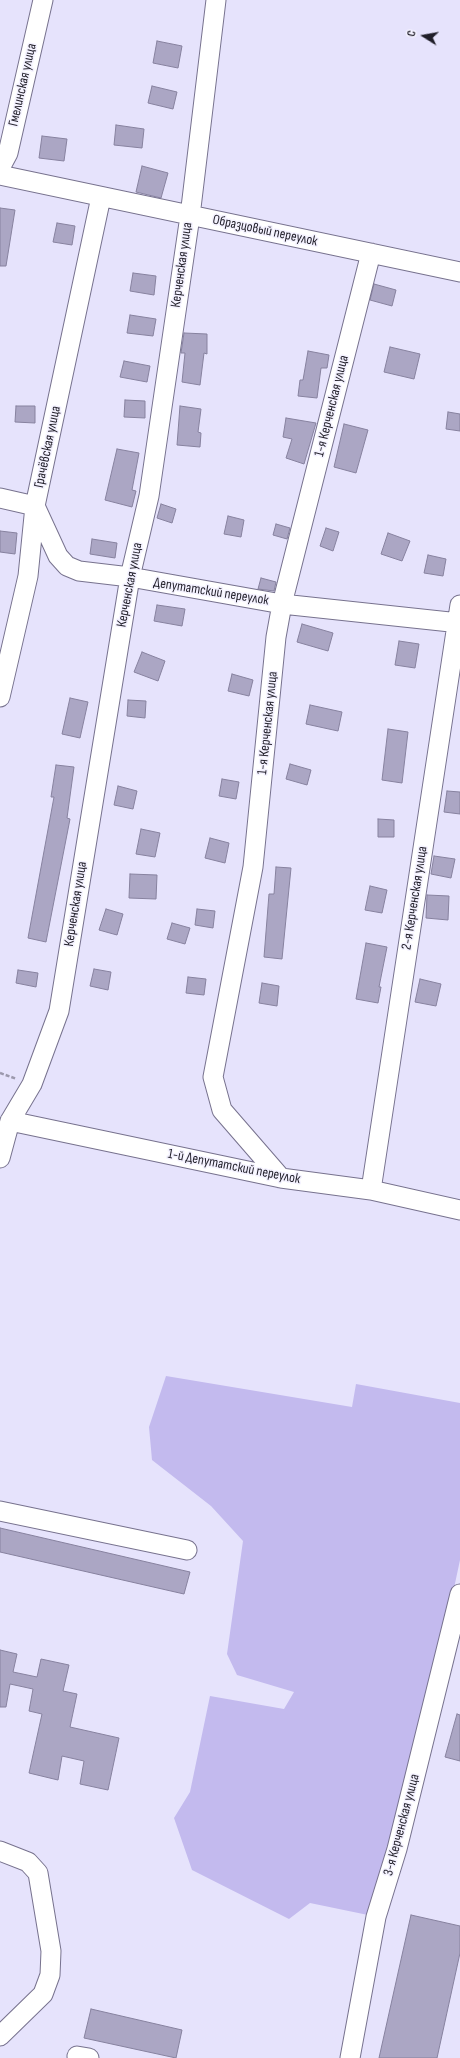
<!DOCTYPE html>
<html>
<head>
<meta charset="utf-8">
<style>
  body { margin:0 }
  #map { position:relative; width:460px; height:2058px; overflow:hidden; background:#e6e3fc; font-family:"Sofia Sans Condensed",sans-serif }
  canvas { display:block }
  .north { position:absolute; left:404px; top:16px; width:40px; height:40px; -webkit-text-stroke:3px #f4f2ff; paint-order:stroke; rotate:281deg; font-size:11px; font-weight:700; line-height:16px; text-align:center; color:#201e29 }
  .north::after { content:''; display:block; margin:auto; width:14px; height:18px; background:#201e29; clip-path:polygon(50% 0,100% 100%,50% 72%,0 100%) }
</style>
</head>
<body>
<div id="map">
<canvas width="460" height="2058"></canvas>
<div class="north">С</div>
</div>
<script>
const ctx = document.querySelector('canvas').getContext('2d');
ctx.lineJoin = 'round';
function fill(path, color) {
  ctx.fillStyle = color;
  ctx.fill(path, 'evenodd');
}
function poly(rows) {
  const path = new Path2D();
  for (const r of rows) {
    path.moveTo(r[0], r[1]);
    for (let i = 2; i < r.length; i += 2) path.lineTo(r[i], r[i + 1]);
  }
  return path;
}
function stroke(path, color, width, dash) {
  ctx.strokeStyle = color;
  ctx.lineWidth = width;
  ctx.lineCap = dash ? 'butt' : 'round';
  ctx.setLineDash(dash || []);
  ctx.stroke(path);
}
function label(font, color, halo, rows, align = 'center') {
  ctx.font = font + ' "Sofia Sans Condensed",sans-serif';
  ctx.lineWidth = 3;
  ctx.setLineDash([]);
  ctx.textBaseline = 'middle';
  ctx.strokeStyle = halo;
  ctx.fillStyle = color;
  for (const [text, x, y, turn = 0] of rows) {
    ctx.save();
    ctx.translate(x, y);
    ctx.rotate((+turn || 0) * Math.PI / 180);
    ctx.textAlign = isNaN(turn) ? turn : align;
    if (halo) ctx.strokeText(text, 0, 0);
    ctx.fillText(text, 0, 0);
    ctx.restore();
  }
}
const green = poly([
  [166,1376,352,1407,356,1384,460,1403,460,1560,395,1865,368,1915,310,1903,289,1919,192,1870,174,1818,190,1792,210,1696,284,1709,294,1692,237,1675,227,1654,243,1541,211,1506,152,1460,149,1427]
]);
const building = poly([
  [157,41,182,46,178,68,153,63,157,41],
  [152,86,177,92,173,109,148,103,152,86],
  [116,125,144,129,142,148,114,145,116,125],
  [42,136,67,139,64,161,39,158,42,136],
  [142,166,168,173,161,198,136,192,142,166],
  [0,208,15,210,6,266,0,266,0,208],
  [57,223,75,226,72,245,53,242,57,223],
  [133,273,156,276,154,295,130,291,133,273],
  [374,284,396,290,392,306,370,300,374,284],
  [130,315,156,319,153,336,127,333,130,315],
  [184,333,207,334,207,354,204,353,200,385,182,382,185,353,181,353,184,333],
  [390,347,420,354,414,379,384,372,390,347],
  [308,351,329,355,327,368,321,368,317,398,298,396,300,380,303,380,308,351],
  [124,361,150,366,147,382,120,377,124,361],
  [125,400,145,401,145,418,124,417,125,400],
  [16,406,35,406,35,423,15,422,16,406],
  [180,406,201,409,198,432,201,433,200,447,177,445,180,406],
  [448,412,460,414,460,431,446,429,448,412],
  [286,418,316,423,304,464,286,458,292,439,283,437,286,418],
  [344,424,368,430,356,473,334,467,344,424],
  [117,449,139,453,132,490,136,491,132,507,105,500,117,449],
  [161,504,176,509,172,523,157,518,161,504],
  [228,516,244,520,241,537,224,534,228,516],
  [276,524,290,528,287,539,273,535,276,524],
  [326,528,339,532,333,551,320,546,326,528],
  [0,531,17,533,15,554,0,552,0,531],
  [388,533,410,541,402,561,381,554,388,533],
  [92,539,117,543,115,558,90,554,92,539],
  [428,555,446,559,443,576,424,573,428,555],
  [261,578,276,582,274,591,258,589,261,578],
  [157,605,185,609,182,626,154,621,157,605],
  [302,624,333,633,328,651,297,642,302,624],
  [399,641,419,644,415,668,395,665,399,641],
  [142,652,165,661,158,681,134,672,142,652],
  [232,674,253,680,249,696,228,691,232,674],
  [70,698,88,702,80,738,62,734,70,698],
  [128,700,146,701,145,718,127,716,128,700],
  [310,705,342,712,338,731,306,724,310,705],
  [388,729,408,732,402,783,382,780,388,729],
  [290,764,311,770,307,785,286,779,290,764],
  [56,765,74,767,67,818,70,819,46,942,28,938,54,797,51,797,56,765],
  [222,779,239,782,236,799,219,796,222,779],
  [118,786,137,791,133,809,114,805,118,786],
  [447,791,460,792,460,814,444,812,447,791],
  [378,819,394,820,394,837,378,837,378,819],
  [141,829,160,833,155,857,136,854,141,829],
  [210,838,229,843,225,863,205,858,210,838],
  [434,856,455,859,451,878,431,874,434,856],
  [276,867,291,868,282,959,264,957,269,894,274,894,276,867],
  [130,874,157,875,156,899,129,898,130,874],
  [370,886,387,890,382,913,365,910,370,886],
  [427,895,449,896,448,920,426,918,427,895],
  [106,909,123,914,117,935,99,930,106,909],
  [197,909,215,911,213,928,195,925,197,909],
  [172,923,190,928,185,944,167,939,172,923],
  [366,943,387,947,379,987,381,987,378,1003,356,999,366,943],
  [94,969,111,972,108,990,90,986,94,969],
  [18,970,38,973,36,987,16,983,18,970],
  [188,977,206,979,204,995,186,993,188,977],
  [420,979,441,984,436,1006,415,1002,420,979],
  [262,983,279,986,277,1006,259,1003,262,983],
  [0,1528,190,1572,184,1594,0,1552,0,1528],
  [0,1650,17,1654,13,1672,37,1677,41,1659,69,1665,63,1691,77,1694,70,1727,119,1738,108,1790,80,1784,84,1761,62,1756,58,1780,29,1773,42,1714,29,1711,33,1689,10,1684,6,1707,0,1707,0,1650],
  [457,1714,460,1715,460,1761,445,1757,457,1714],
  [411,1915,460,1926,460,1953,437,2058,379,2058,411,1915],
  [91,2009,182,2030,176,2058,84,2038,91,2009]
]);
const path = poly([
  [0,1073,17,1079]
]);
const minor = poly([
  [0,168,8,153,43,0],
  [0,175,460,272],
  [0,498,35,506,58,556,67,566,79,571,130,577,282,604,460,623],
  [0,697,28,576,35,506,101,197],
  [10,1121,281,1178,371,1190,460,1210],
  [0,1158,10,1121,32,1084,59,1011,130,577,149,496,190,216,216,0],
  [281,1178,222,1110,213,1077,253,867,276,637,282,604,371,253],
  [371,1190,460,605],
  [0,1511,187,1550],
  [0,1851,28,1862,38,1873,51,1951,50,1975,43,1994,0,2036],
  [77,2056,89,2058],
  [350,2058,376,1917,397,1849,460,1594]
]);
const streetNames = [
  ["Гмелинская улица",23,85,-77],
  ["Образцовый переулок",265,231,12],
  ["Керченская улица",182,265,-82],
  ["1-я Керченская улица",332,406,-76],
  ["Грачёвская улица",48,447,-78],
  ["Керченская улица",130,585,-79],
  ["Депутатский переулок",211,592,9],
  ["1-я Керченская улица",268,723,-84],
  ["2-я Керченская улица",415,898,-81],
  ["Керченская улица",76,904,-81],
  ["1-й Депутатский переулок",234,1167,11],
  ["3-я Керченская улица",402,1825,-75]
];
fill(green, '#c3baee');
fill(building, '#aba6c4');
stroke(building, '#87829f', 1);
stroke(minor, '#77728e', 21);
stroke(path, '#9c99ad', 2.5, [4, 2]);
stroke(minor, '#fff', 19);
label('14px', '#201e29', '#f4f2ff', streetNames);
</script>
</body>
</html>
